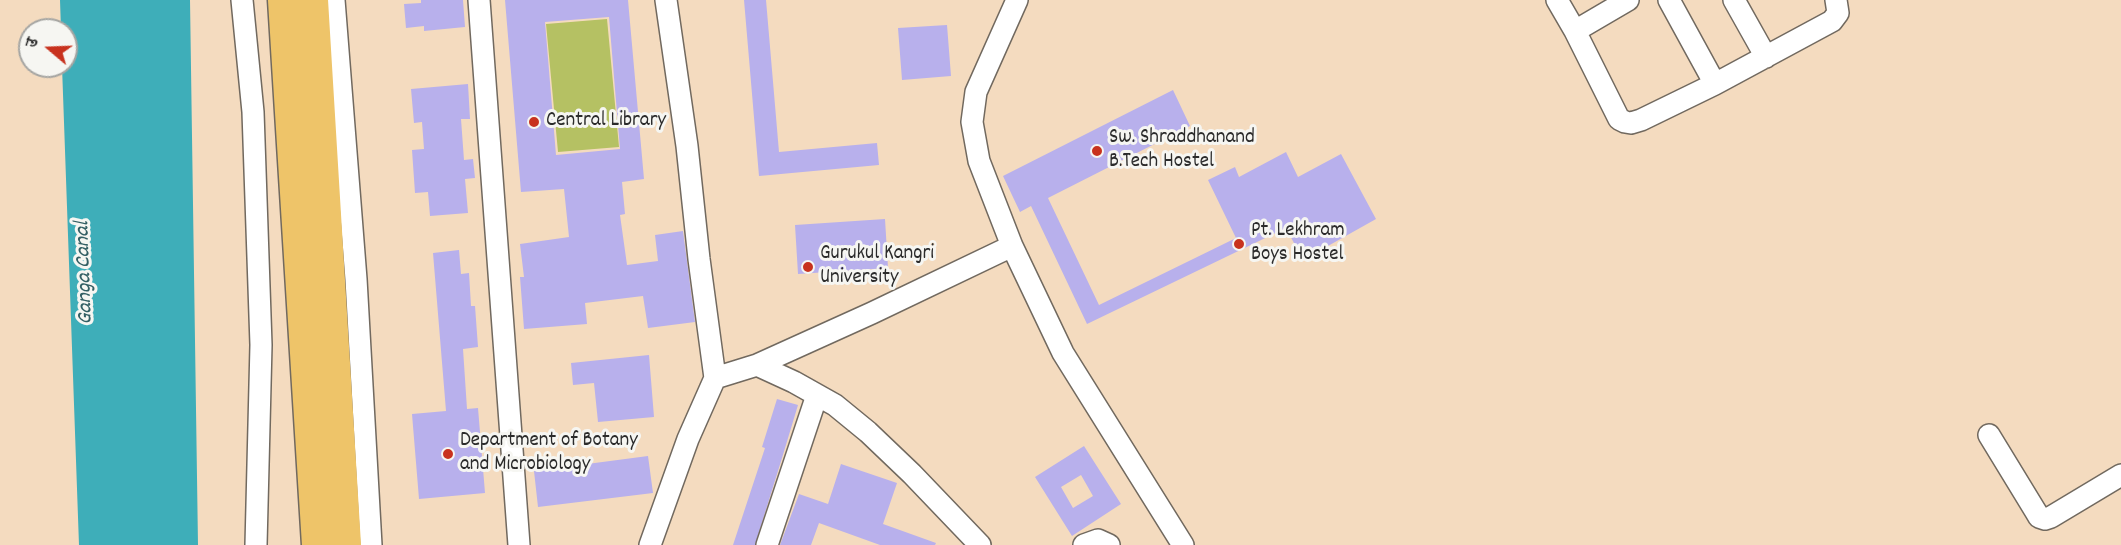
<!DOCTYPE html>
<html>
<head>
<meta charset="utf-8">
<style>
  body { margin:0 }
  #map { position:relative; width:2121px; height:545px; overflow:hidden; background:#f4dbbf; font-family:Dekko,"Playpen Sans Deva",sans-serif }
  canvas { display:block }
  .north { position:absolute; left:18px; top:18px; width:60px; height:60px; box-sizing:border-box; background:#f6f6f2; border:2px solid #a5a5a2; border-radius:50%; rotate:289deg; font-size:16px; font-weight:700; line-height:24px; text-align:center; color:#2b2b2b }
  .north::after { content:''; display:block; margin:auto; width:21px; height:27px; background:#c8321e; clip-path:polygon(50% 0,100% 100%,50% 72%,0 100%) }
</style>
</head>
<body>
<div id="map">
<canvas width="2121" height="545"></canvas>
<div class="north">उ</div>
</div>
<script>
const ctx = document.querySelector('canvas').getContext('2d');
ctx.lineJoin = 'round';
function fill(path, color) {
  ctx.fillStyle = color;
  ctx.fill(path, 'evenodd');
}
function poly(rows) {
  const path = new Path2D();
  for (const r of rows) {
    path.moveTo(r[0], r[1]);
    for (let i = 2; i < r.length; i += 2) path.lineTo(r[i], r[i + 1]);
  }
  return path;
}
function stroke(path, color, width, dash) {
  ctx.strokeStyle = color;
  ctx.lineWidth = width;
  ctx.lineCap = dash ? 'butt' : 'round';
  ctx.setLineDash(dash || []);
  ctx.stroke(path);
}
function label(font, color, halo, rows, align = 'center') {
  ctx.font = font + ' Dekko,sans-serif';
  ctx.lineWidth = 6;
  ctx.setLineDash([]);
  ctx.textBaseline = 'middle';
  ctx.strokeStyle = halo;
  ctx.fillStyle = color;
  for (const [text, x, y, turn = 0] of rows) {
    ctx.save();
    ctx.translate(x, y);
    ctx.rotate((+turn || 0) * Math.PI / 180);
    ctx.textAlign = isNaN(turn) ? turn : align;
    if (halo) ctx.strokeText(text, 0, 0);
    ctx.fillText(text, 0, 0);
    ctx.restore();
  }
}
const green = poly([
  [607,19,619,147,558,152,546,24]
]);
const water = poly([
  [60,0,190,0,198,545,79,545,62,66,66,66,66,30,61,30]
]);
const building = poly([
  [421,0,463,0,465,27,424,31,424,26,406,28,404,4,421,3],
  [505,0,628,0,644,179,622,182,625,214,620,215,627,265,658,261,655,235,683,231,695,322,648,328,643,296,585,303,587,324,524,329,520,277,524,277,520,244,569,237,564,189,521,192],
  [609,17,620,149,556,155,545,22],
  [744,0,766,0,779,152,877,143,879,165,759,176],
  [947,25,951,76,902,80,898,28],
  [468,84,470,119,461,119,464,160,473,159,475,178,465,179,468,213,430,216,428,192,415,193,412,150,424,149,422,122,414,123,411,89],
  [1173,90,1190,126,1048,198,1099,305,1236,238,1208,180,1235,167,1239,177,1286,152,1298,177,1341,154,1376,219,1303,260,1286,228,1087,324,1031,206,1020,212,1003,176],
  [885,219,888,268,798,274,795,225],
  [459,250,461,274,469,273,471,306,475,306,478,347,463,349,467,409,478,408,485,493,419,499,412,414,446,411,433,253],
  [649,355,654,417,598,422,594,383,573,385,571,363],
  [777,399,798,405,782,458,755,545,733,545,765,448,762,447],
  [1084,446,1121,504,1072,536,1035,477],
  [1081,475,1093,496,1073,508,1061,487],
  [648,456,653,493,538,507,534,471],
  [841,464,897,483,883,524,936,543,935,545,880,545,819,523,811,545,780,545,799,494,828,504]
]);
const minor = poly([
  [242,0,253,112,261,345,256,545],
  [334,0,356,279,371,545],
  [479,0,519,545],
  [666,0,687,146,699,259,715,378],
  [1017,0,976,92,972,122,979,161,1012,246,1063,353,1183,545],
  [1557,0,1575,31,1628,0],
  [1669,0,1715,84],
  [1734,0,1766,57],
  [1575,31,1619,119,1625,122,1631,123,1641,120,1715,84,1832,21,1838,13,1836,0],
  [757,365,794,382,835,405,868,432,912,474,980,545],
  [1989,435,2036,512,2039,517,2045,519,2051,517,2121,475],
  [650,545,688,439,715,378,757,365,872,313,1012,246],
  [767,545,817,395],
  [1084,545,1098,540,1109,545]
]);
const highway = poly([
  [283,0,317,545],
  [313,0,346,545]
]);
const markers = [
  [534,122,6,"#c8321e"],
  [1097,151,6,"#c8321e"],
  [1239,244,6,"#c8321e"],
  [808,267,6,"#c8321e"],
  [448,454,6,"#c8321e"]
];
const poiNames = [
  ["Central Library",546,122],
  ["Sw. Shraddhanand",1109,139],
  ["B.Tech Hostel",1109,163],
  ["Pt. Lekhram",1251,232],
  ["Boys Hostel",1251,256],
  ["Gurukul Kangri",820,255],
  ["University",820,279],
  ["Department of Botany",460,442],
  ["and Microbiology",460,466]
];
const waterNames = [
  ["Ganga Canal",86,273,-92]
];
fill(green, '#b5c163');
fill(water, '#3eaeb9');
fill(building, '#b8b0ec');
stroke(minor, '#71695f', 24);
stroke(highway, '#71695f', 33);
stroke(minor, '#fff', 21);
stroke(highway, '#eec469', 30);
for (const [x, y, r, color] of markers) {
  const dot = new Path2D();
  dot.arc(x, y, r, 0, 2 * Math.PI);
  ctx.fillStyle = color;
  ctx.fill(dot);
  stroke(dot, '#f6f6f2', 2);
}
label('21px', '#2b2b2b', '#f6f6f2', poiNames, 'left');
label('italic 22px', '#335f64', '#f6f6f2', waterNames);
</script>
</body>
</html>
